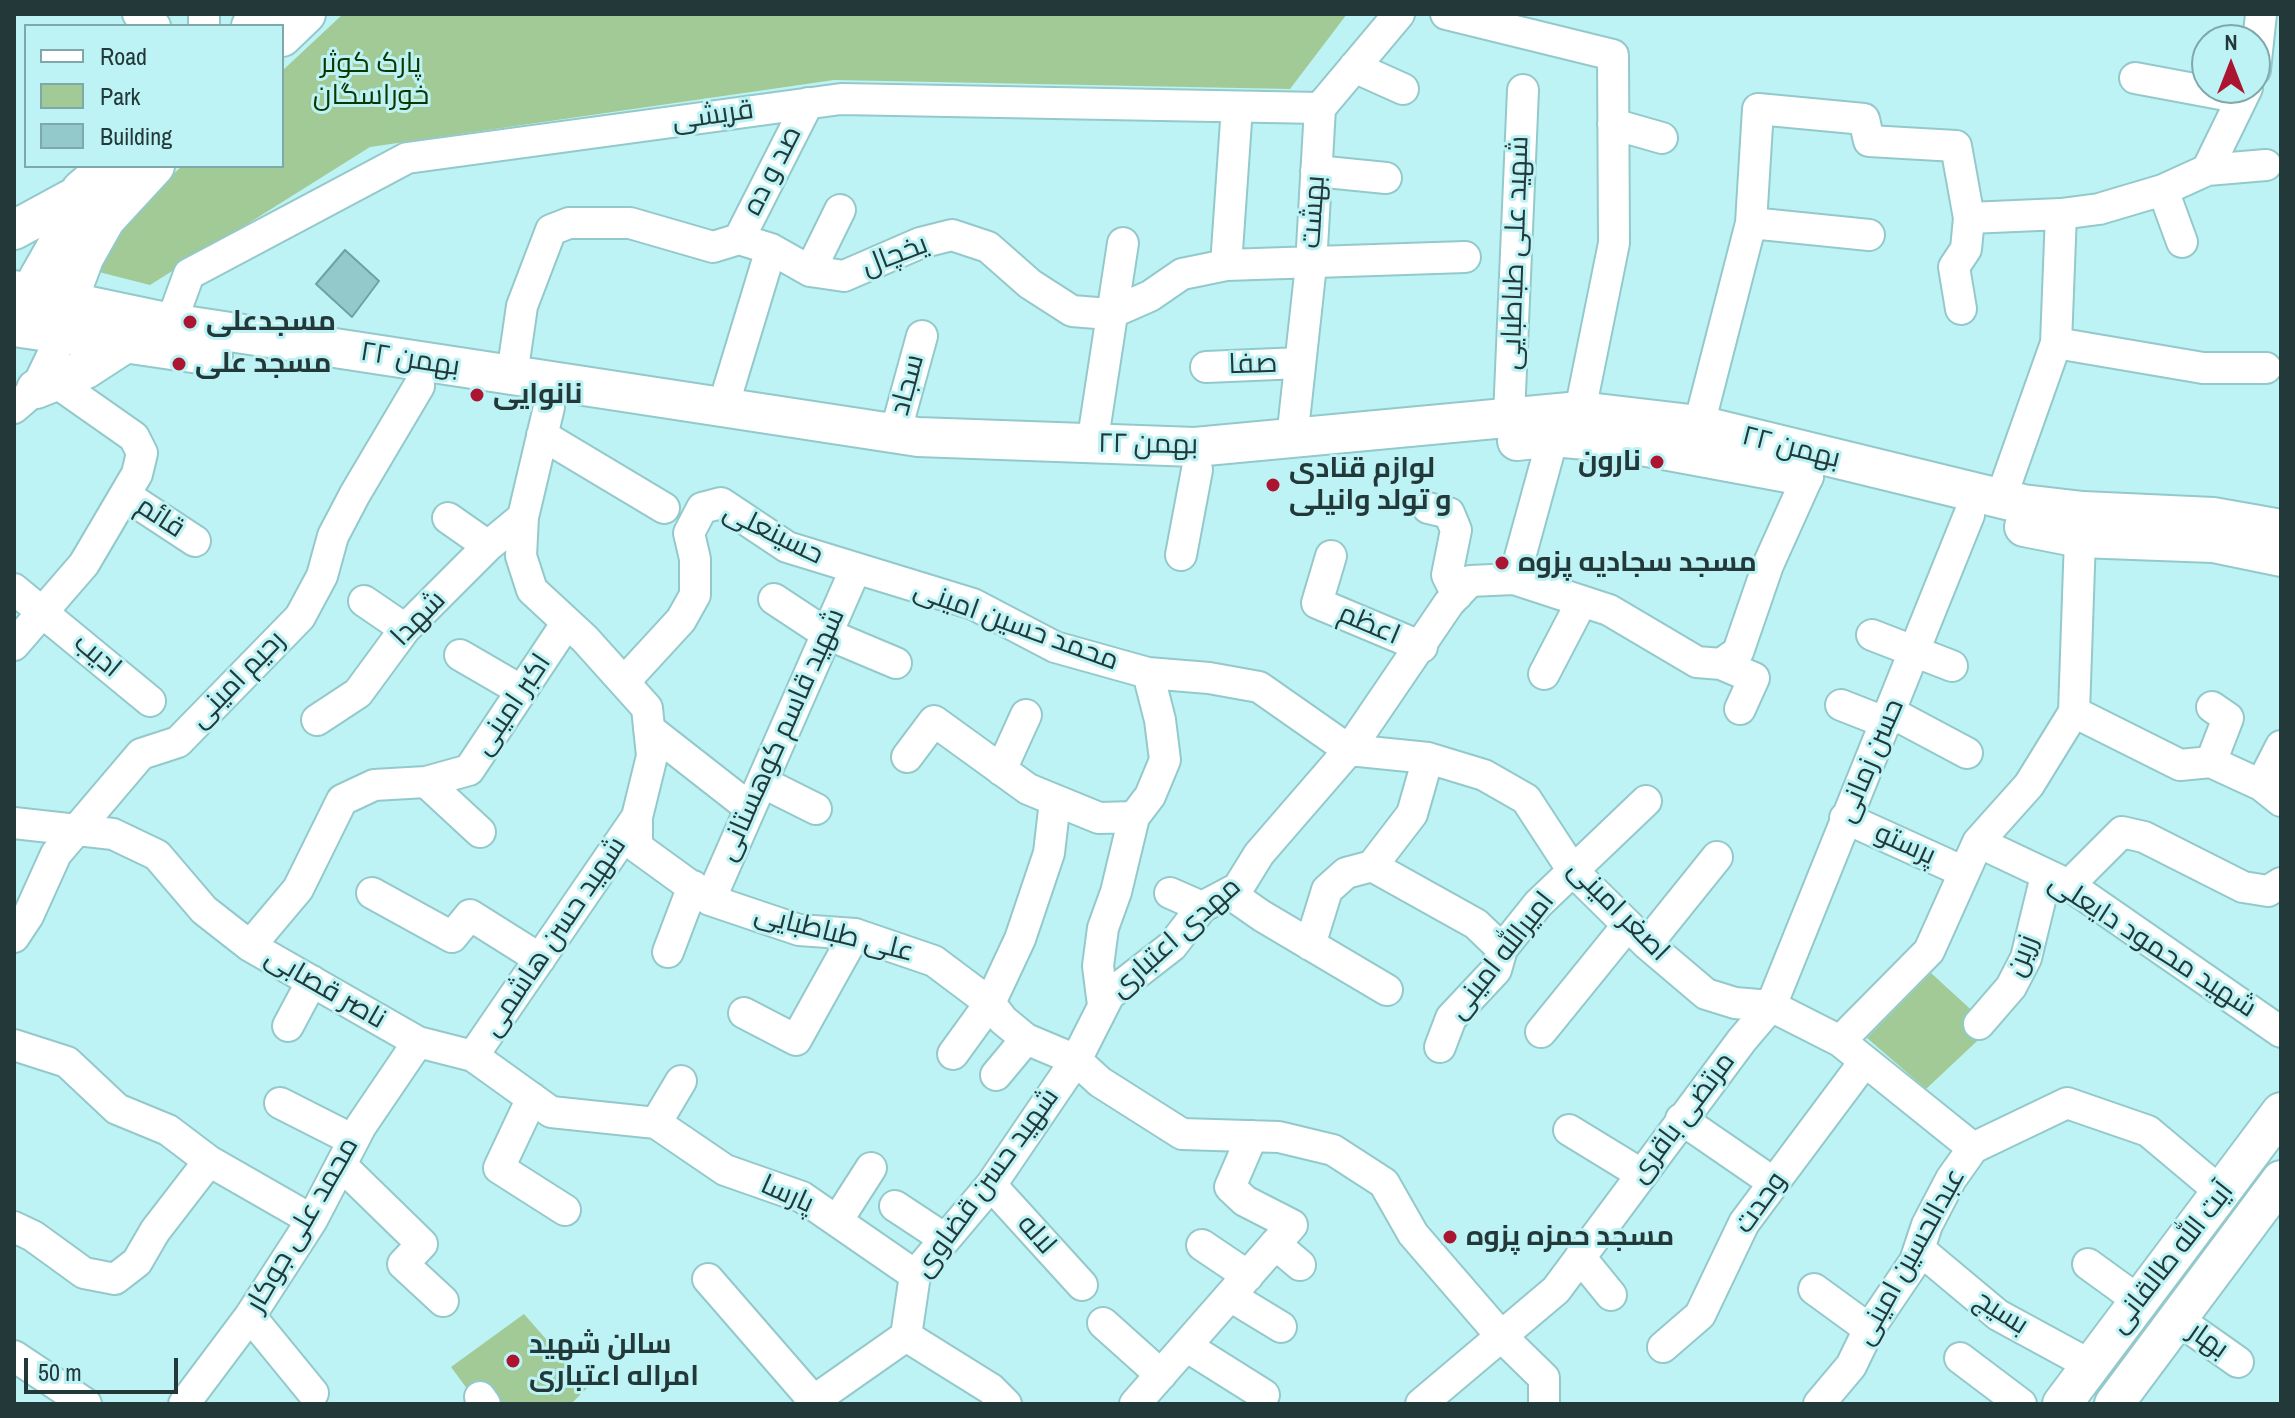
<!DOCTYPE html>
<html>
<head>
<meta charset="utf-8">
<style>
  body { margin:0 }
  #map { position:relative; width:2295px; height:1418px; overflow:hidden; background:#bdf3f5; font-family:"Archivo Narrow",sans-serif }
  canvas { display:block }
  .frame { position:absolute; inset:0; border:16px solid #233839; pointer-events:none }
  .legend { position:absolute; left:24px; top:24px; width:260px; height:144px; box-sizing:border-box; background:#bdf3f5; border:2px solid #7fa8aa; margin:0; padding:10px 14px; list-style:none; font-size:24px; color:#233839 }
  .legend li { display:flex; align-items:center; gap:16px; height:40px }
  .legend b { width:40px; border:2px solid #7fa8aa }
  .north { position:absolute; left:2191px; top:24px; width:80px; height:80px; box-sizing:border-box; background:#bdf3f5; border:2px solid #7fa8aa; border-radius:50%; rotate:0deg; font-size:22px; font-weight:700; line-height:32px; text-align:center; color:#233839 }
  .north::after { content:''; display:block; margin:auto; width:28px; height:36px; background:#ab1532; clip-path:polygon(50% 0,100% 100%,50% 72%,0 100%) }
  .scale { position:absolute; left:24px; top:1358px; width:154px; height:36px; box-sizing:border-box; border:4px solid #233839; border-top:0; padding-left:10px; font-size:24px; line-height:28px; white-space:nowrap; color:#233839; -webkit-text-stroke:6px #bdf3f5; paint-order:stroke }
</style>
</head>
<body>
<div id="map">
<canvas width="2295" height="1418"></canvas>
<div class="frame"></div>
<ul class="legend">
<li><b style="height:10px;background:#fff"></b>Road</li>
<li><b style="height:22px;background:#a1ca96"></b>Park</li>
<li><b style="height:22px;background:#93c9ca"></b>Building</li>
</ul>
<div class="north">N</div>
<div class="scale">50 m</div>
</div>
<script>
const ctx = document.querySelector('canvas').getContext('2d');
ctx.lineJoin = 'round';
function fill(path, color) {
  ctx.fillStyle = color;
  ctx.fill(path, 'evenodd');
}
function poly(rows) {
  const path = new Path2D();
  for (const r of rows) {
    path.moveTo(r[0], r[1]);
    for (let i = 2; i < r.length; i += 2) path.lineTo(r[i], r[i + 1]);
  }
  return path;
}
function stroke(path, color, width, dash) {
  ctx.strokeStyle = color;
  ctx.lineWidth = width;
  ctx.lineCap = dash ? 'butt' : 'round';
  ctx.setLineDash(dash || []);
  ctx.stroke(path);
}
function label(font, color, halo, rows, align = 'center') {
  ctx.font = font + ' "Archivo Narrow",Cairo,sans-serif';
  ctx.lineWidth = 6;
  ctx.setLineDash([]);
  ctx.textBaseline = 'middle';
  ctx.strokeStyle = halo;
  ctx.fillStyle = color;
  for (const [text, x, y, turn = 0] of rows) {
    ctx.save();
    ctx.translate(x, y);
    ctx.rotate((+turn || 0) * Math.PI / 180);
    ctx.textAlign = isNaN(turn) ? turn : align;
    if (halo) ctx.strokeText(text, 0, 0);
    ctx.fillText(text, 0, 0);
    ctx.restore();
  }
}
const green = poly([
  [343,14,1347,14,1290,89,834,80,370,147,150,285,99,272,126,218,182,166,282,166,282,71],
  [1931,973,1991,1028,1926,1089,1867,1038],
  [524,1314,588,1387,571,1404,492,1404,471,1394,451,1367]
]);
const building = poly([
  [345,250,379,281,352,317,316,284,345,250]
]);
const minor = poly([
  [138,14,155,26],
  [204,14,204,26],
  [1446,14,1613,55,1614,243,1580,411],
  [1354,67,1403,89],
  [2255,70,2261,14],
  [2135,78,2242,98],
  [1613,124,1662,138],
  [2207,170,2266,165],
  [1316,171,1386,178],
  [2163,190,2182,242],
  [1969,218,2061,214],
  [1751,223,1869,235],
  [739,239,808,103],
  [1226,265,1237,107],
  [810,271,840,210],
  [171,323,189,274,407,158,841,99,1320,108],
  [2056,343,2203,368,2266,368],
  [1206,367,1300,363],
  [512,375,522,306,551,230,569,223,630,223,713,247,739,239,771,249,810,271,844,276,920,243,952,235,988,247,1030,284,1072,311,1109,314,1150,296,1182,274,1226,265,1465,257],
  [549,407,523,517,521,556,532,590,585,639,647,708,652,756,637,817,637,847,710,900,799,930,855,934,934,961,990,1003,1003,1020,1026,1039,1076,1060,1100,1082,1182,1134,1279,1137,1333,1150,1384,1183,1413,1234,1502,1337,1544,1378,1544,1404],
  [723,407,771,249],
  [14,408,36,389,63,333],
  [1509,416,1523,90],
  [1699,425,1751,223,1758,109,1864,119,1869,141,1956,146,1969,218,1966,249,1954,267,1961,309],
  [895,434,922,336],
  [542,435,664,508],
  [1292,439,1311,265,1320,108,1399,14],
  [1092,445,1123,243],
  [125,495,195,541],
  [2001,498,2056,343,2061,214,2099,209,2163,190,2207,170,2247,88],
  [1428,508,1449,513,1456,530,1447,575,1457,595],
  [448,518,488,546],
  [1181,555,1197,470],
  [1331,556,1317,603,1422,647],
  [1514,579,1609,610,1697,662,1721,664,1738,652,1768,565,1808,476],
  [14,589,150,701],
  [774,599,827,634,896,663],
  [364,601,405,629],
  [1872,635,1952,666],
  [14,645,84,564,137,474,142,453,134,437,57,383],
  [460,655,522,691],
  [1721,664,1754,678,1740,709],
  [1544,674,1582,601],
  [624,682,681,620,695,595,695,559,689,533,702,508,721,503,787,547,973,604,1055,647,1148,673,1209,678,1259,687,1349,750,1428,758,1484,775,1526,799,1573,871,1647,944,1706,994,1735,1003,1771,1006,1840,1041,1973,1148],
  [1841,705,1887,723],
  [2074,712,2180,765,2211,762,2261,785,2281,801],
  [1892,713,1967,753],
  [317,720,358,693,405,629,488,546,523,517],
  [649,729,750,808],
  [907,757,934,721,1028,789,1099,818,1134,817],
  [2211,762,2228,718,2212,707],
  [1001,770,1026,715],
  [426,782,480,832],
  [762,782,816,809],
  [2261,785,2281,746],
  [1845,818,1964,872],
  [14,823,113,834,157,855,204,910,250,946,418,1042,473,1056,551,1112,656,1123,725,1170,802,1197,915,1275],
  [1978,842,2069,885,2281,1032],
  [1372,866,1412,814,1428,758],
  [2069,885,2122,832,2144,837,2243,887,2268,891,2281,883],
  [372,893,452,937,470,915,540,959],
  [1170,893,1202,907],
  [1229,893,1262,916,1387,990],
  [710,900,855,570],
  [14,937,28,916,56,854,141,754,178,742,300,617,322,576,333,536,355,494,419,386],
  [1647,944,1717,857],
  [1310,945,1327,890,1346,873,1372,866,1476,924,1502,949],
  [250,946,298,889,342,800,374,785,426,782,469,770,566,624],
  [668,952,693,886],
  [1103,1005,1098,966,1103,928,1116,892,1134,817,1150,796,1165,760,1160,720,1148,673],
  [744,1013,796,1040,855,934],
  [1979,1024,2011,987,2026,958,2046,876],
  [288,1026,312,981],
  [1541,1032,1627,926],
  [1840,1041,1929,951,1978,842,2029,785,2074,712,2080,538],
  [14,1045,67,1062,117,1109,168,1130,209,1161,312,1220],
  [1440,1047,1451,1018,1496,970,1502,949,1538,904,1646,801],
  [953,1054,990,1003,1020,939,1049,853,1055,801],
  [473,1056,637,817],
  [996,1075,1026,1039],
  [532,1098,499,1168,565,1210],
  [280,1103,353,1140],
  [1681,1119,1774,1183],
  [656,1123,681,1081],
  [1569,1130,1641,1174],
  [341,1165,422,1244,403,1264,443,1301],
  [991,1185,1082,1285],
  [895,1206,945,1239],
  [837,1221,871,1168],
  [14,1227,33,1236,84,1273,115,1279,137,1262,155,1231,209,1161],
  [1275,1244,1300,1265],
  [1202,1245,1248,1276],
  [1919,1249,1998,1315,2090,1365],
  [1580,1257,1611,1295],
  [2088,1264,2139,1301],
  [708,1279,814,1401],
  [1814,1289,1869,1329],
  [1230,1296,1281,1327],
  [250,1316,313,1393],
  [2177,1319,2238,1362],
  [1103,1323,1161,1375],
  [906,1336,991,1389,1006,1404],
  [1186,1346,1264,1395],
  [1663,1347,1700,1315,1744,1223,1865,1061],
  [14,1356,86,1404],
  [1960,1358,2021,1404],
  [480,1397,485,1404],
  [184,1404,250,1316,312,1220,361,1126,418,1042],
  [809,1404,906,1336,915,1275,991,1185,1076,1060,1109,995,1172,946,1202,907,1238,888,1259,854,1349,750,1449,603,1470,581,1514,579,1553,437],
  [1135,1404,1292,1225,1245,1201,1230,1187,1252,1136],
  [1421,1404,1556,1290,1742,1040,1771,1006,1969,515],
  [1819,1404,1851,1366,1869,1329,1915,1261,1927,1225,1951,1179,1973,1148,2067,1103,2148,1131,2223,1194]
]);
const major = poly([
  [251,26,264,14],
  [282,37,306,14],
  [14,230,84,192],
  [14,290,171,323,918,437,1195,447,1580,411,1699,425,2023,504,2083,511,2213,517,2281,529],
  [24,314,30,293,59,242,81,190,109,166],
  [64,326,68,301,84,258,106,219,155,166],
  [14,327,213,356],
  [36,389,86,369,126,343],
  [1517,441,1553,437,1631,444,1804,476],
  [2024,527,2080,538,2213,543,2281,557],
  [2062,1404,2281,1112],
  [2114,1404,2281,1180]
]);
const markers = [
  [190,322,8,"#ab1532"],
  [179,364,8,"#ab1532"],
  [477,395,8,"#ab1532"],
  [1657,462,8,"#ab1532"],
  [1273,485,8,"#ab1532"],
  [1502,563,8,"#ab1532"],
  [1450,1237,8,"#ab1532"],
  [513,1361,8,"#ab1532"]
];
const parkNames = [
  ["پارک کوثر",371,64],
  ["خوراسگان",371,96]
];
const streetNames = [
  ["قریشی",713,116,-8],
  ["صد و ده",773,171,-63],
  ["بهشت",1314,212,-86],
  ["شهید علی طباطبایی",1516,253,-88],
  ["یخچال",895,256,-21],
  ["۲۲ بهمن",410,360,9],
  ["صفا",1253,365,-2],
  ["سجاد",908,385,-75],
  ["۲۲ بهمن",1148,445,1],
  ["۲۲ بهمن",1791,448,14],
  ["قائم",160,518,33],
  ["حسینعلی",773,534,26],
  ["شهدا",419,619,-46],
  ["اعظم",1369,625,23],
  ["محمد حسین امینی",1016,626,20],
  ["ادیب",97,656,40],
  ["رحیم امینی",238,680,-46],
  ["اکبر امینی",513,705,-56],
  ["شهید قاسم کوهستانی",782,735,-66],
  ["حسن زمانی",1871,761,-67],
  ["پرستو",1905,845,24],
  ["اصغر امینی",1618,911,45],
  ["علی طباطبایی",834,934,14],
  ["شهید حسن هاشمی",555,937,-56],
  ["مهدی اعتباری",1176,938,-42],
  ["شهید محمود دایعلی",2152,946,33],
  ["امیرالله امینی",1502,956,-52],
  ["زرین",2023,956,-69],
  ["ناصر قصابی",325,989,30],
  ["مرتضی باقری",1683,1118,-53],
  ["شهید حسن قضاوی",987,1183,-54],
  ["پارسا",787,1195,24],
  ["وحدت",1761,1203,-55],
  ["محمد علی جوکار",303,1225,-60],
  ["لاله",1036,1235,48],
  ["عبدالحسین امینی",1911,1257,-61],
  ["آیت الله طالقانی",2172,1258,-52],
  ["بسیج",2001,1313,33],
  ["بهار",2208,1341,35]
];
const poiNames = [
  ["مسجدعلی",206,322],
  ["مسجد علی",195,364],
  ["نانوایی",493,395],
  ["نارون",1641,462,"right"],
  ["لوازم قنادی",1289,469],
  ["و تولد وانیلی",1289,501],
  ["مسجد سجادیه پزوه",1518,563],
  ["مسجد حمزه پزوه",1466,1237],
  ["سالن شهید",529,1345],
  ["امراله اعتباری",529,1377]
];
fill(green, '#a1ca96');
fill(building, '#93c9ca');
stroke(building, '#6da2a3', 2);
stroke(minor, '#94c9cb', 34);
stroke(major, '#94c9cb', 42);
stroke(minor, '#fff', 30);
stroke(major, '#fff', 38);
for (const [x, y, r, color] of markers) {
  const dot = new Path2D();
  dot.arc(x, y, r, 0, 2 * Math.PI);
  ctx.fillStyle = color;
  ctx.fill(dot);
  stroke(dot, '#bdf3f5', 3);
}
label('28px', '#0e3700', '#bdf3f5', parkNames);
label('28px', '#233839', '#bdf3f5', streetNames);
label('bold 28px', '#233839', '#bdf3f5', poiNames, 'left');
</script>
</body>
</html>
